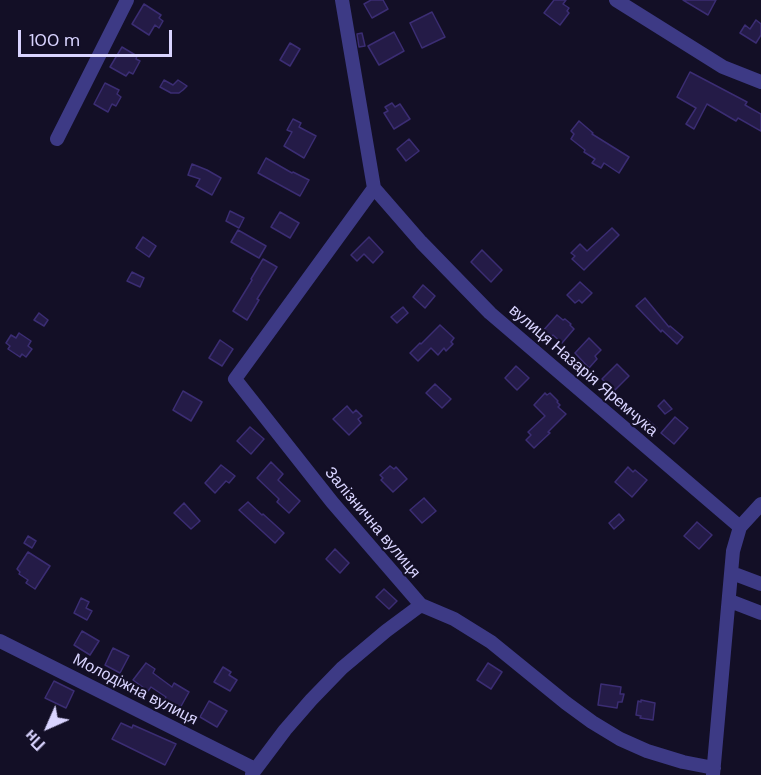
<!DOCTYPE html>
<html>
<head>
<meta charset="utf-8">
<style>
  body { margin:0 }
  #map { position:relative; width:761px; height:775px; overflow:hidden; background:#130f26; font-family:"DM Sans",sans-serif }
  canvas { display:block }
  .north { position:absolute; left:18px; top:697px; width:60px; height:60px; -webkit-text-stroke:4px #130f26; paint-order:stroke; rotate:225deg; font-size:16px; font-weight:700; line-height:24px; text-align:center; color:#d9d4ff }
  .north::after { content:''; display:block; margin:auto; width:21px; height:27px; background:#d9d4ff; clip-path:polygon(50% 0,100% 100%,50% 72%,0 100%) }
  .scale { position:absolute; left:18px; top:30px; width:154px; height:27px; box-sizing:border-box; border:3px solid #d9d4ff; border-top:0; padding-left:8px; font-size:18px; line-height:21px; white-space:nowrap; color:#d9d4ff; -webkit-text-stroke:4px #130f26; paint-order:stroke }
</style>
</head>
<body>
<div id="map">
<canvas width="761" height="775"></canvas>
<div class="north">Пн</div>
<div class="scale">100 m</div>
</div>
<script>
const ctx = document.querySelector('canvas').getContext('2d');
ctx.lineJoin = 'round';
function fill(path, color) {
  ctx.fillStyle = color;
  ctx.fill(path, 'evenodd');
}
function poly(rows) {
  const path = new Path2D();
  for (const r of rows) {
    path.moveTo(r[0], r[1]);
    for (let i = 2; i < r.length; i += 2) path.lineTo(r[i], r[i + 1]);
  }
  return path;
}
function stroke(path, color, width, dash) {
  ctx.strokeStyle = color;
  ctx.lineWidth = width;
  ctx.lineCap = dash ? 'butt' : 'round';
  ctx.setLineDash(dash || []);
  ctx.stroke(path);
}
function label(font, color, halo, rows, align = 'center') {
  ctx.font = font + ' "DM Sans",sans-serif';
  ctx.lineWidth = 4.5;
  ctx.setLineDash([]);
  ctx.textBaseline = 'middle';
  ctx.strokeStyle = halo;
  ctx.fillStyle = color;
  for (const [text, x, y, turn = 0] of rows) {
    ctx.save();
    ctx.translate(x, y);
    ctx.rotate((+turn || 0) * Math.PI / 180);
    ctx.textAlign = isNaN(turn) ? turn : align;
    if (halo) ctx.strokeText(text, 0, 0);
    ctx.fillText(text, 0, 0);
    ctx.restore();
  }
}
const building = poly([
  [371,0,383,0,388,9,372,18,364,4,371,0],
  [554,0,566,0,563,4,569,8,567,11,569,13,560,25,544,13,554,0],
  [683,0,716,0,708,15,683,0],
  [144,4,161,15,159,18,163,21,159,28,155,25,149,35,132,24,144,4],
  [432,12,445,37,422,48,410,23,432,12],
  [756,20,761,24,761,35,756,43,740,33,745,25,750,29,756,20],
  [394,32,404,51,379,65,368,46,394,32],
  [362,33,365,46,359,47,357,34,362,33],
  [290,43,300,49,290,66,280,60,290,43],
  [122,47,137,56,136,59,140,61,133,74,129,72,126,76,110,67,122,47],
  [690,72,747,102,745,105,761,114,761,131,738,118,736,121,707,104,694,129,686,124,696,108,677,97,690,72],
  [164,80,173,85,178,80,187,86,183,90,179,93,171,93,160,87,164,80],
  [105,83,119,90,117,94,121,97,116,106,112,104,108,112,94,104,105,83],
  [392,103,395,107,400,104,410,119,394,129,384,113,388,111,385,107,392,103],
  [293,119,301,123,299,127,316,136,304,158,284,146,292,132,287,130,293,119],
  [579,121,593,133,592,134,629,157,619,173,604,163,601,168,592,163,595,159,584,152,585,150,571,139,574,134,571,131,579,121],
  [409,139,419,151,406,161,397,149,409,139],
  [266,158,292,173,293,172,309,180,300,196,258,173,266,158],
  [192,164,207,170,221,178,212,195,196,186,200,179,188,175,192,164],
  [230,211,244,218,239,228,226,221,230,211],
  [280,212,299,223,290,238,271,227,280,212],
  [612,228,619,235,584,270,572,259,575,256,571,253,580,244,587,251,612,228],
  [238,230,266,246,259,258,231,242,238,230],
  [143,237,156,246,149,257,136,248,143,237],
  [369,237,383,252,373,263,364,254,357,261,351,255,369,237],
  [482,250,502,270,491,282,471,262,482,250],
  [263,259,277,267,257,299,259,300,247,320,233,311,252,280,251,279,263,259],
  [132,272,144,278,140,287,127,281,132,272],
  [580,282,592,293,582,303,579,300,575,303,567,295,580,282],
  [423,285,435,296,425,308,413,297,423,285],
  [645,298,669,327,670,326,683,337,677,344,662,330,661,332,636,306,645,298],
  [403,307,408,313,397,323,391,317,403,307],
  [39,313,48,320,44,326,34,320,39,313],
  [557,315,563,320,565,319,571,324,570,325,574,329,562,343,553,335,550,338,542,332,557,315],
  [440,325,454,338,451,342,453,344,446,351,444,348,438,355,431,348,418,361,410,353,420,343,421,344,440,325],
  [19,333,31,341,28,346,32,349,26,357,22,354,20,357,8,349,10,346,6,343,11,335,16,338,19,333],
  [589,338,601,350,595,356,597,359,589,368,575,353,589,338],
  [220,340,233,349,222,366,209,358,220,340],
  [617,364,629,376,614,391,602,379,617,364],
  [516,366,529,378,517,390,505,378,516,366],
  [435,384,451,399,442,408,426,393,435,384],
  [183,391,202,402,191,421,173,410,183,391],
  [545,393,547,395,550,393,558,401,557,402,560,405,558,407,566,414,548,432,550,433,534,448,526,440,531,435,528,432,545,416,534,405,545,393],
  [664,400,672,409,665,414,658,406,664,400],
  [347,406,353,413,356,410,362,416,358,419,361,423,349,435,333,419,347,406],
  [675,417,688,428,674,444,661,433,675,417],
  [647,419,657,428,650,435,640,427,647,419],
  [250,427,264,439,251,454,237,441,250,427],
  [271,462,283,474,278,480,300,501,289,513,277,502,279,499,257,478,271,462],
  [221,465,235,476,229,483,226,481,215,493,205,483,221,465],
  [390,466,394,469,396,467,407,479,393,492,381,480,383,478,380,475,390,466],
  [628,467,633,472,635,470,647,480,632,497,615,482,628,467],
  [424,498,436,511,422,523,410,510,424,498],
  [248,502,262,515,263,514,284,533,275,543,239,510,248,502],
  [184,503,200,521,191,529,174,513,184,503],
  [619,514,624,520,614,529,609,523,619,514],
  [697,522,712,535,699,549,684,536,697,522],
  [28,536,36,541,32,548,24,543,28,536],
  [335,549,349,563,340,573,326,559,335,549],
  [28,552,50,566,35,589,26,583,28,580,19,574,20,572,17,569,28,552],
  [384,589,397,601,389,609,376,597,384,589],
  [81,598,89,602,86,608,92,611,87,620,74,613,81,598],
  [82,631,99,641,90,655,74,645,82,631],
  [113,648,129,656,120,673,105,665,113,648],
  [146,663,155,669,153,673,172,687,174,683,189,692,180,708,165,699,166,697,151,687,148,691,133,680,146,663],
  [488,663,502,672,491,689,477,680,488,663],
  [223,667,231,672,229,675,237,680,230,691,214,682,223,667],
  [54,681,74,691,66,708,45,698,54,681],
  [601,684,621,687,620,694,624,694,622,702,618,702,617,708,598,705,601,684],
  [641,700,655,703,653,720,640,718,641,716,636,715,638,701,641,702,641,700],
  [209,701,227,711,217,727,200,717,209,701],
  [121,723,132,728,133,725,176,744,165,765,112,739,121,723]
]);
const minor = poly([
  [342,0,374,188,421,242,490,313,740,527,733,551,713,775],
  [616,0,723,67,761,82],
  [57,139,127,0],
  [374,188,235,379,332,502,421,605,454,619,491,642,566,703,592,722,620,739,647,751,683,762,714,768],
  [740,527,761,504],
  [732,573,761,584],
  [730,601,761,613],
  [0,641,255,769],
  [252,774,285,730,311,700,342,668,386,631,421,605]
]);
const streetNames = [
  ["вулиця Назарія Яремчука",583,371,41],
  ["Залізнична вулиця",372,523,50],
  ["Молодіжна вулиця",135,690,27]
];
fill(building, '#241b47');
stroke(building, '#3b2d73', 1.5);
stroke(minor, '#3d3a85', 14);
label('16px', '#d9d4ff', '#130f26', streetNames);
</script>
</body>
</html>
